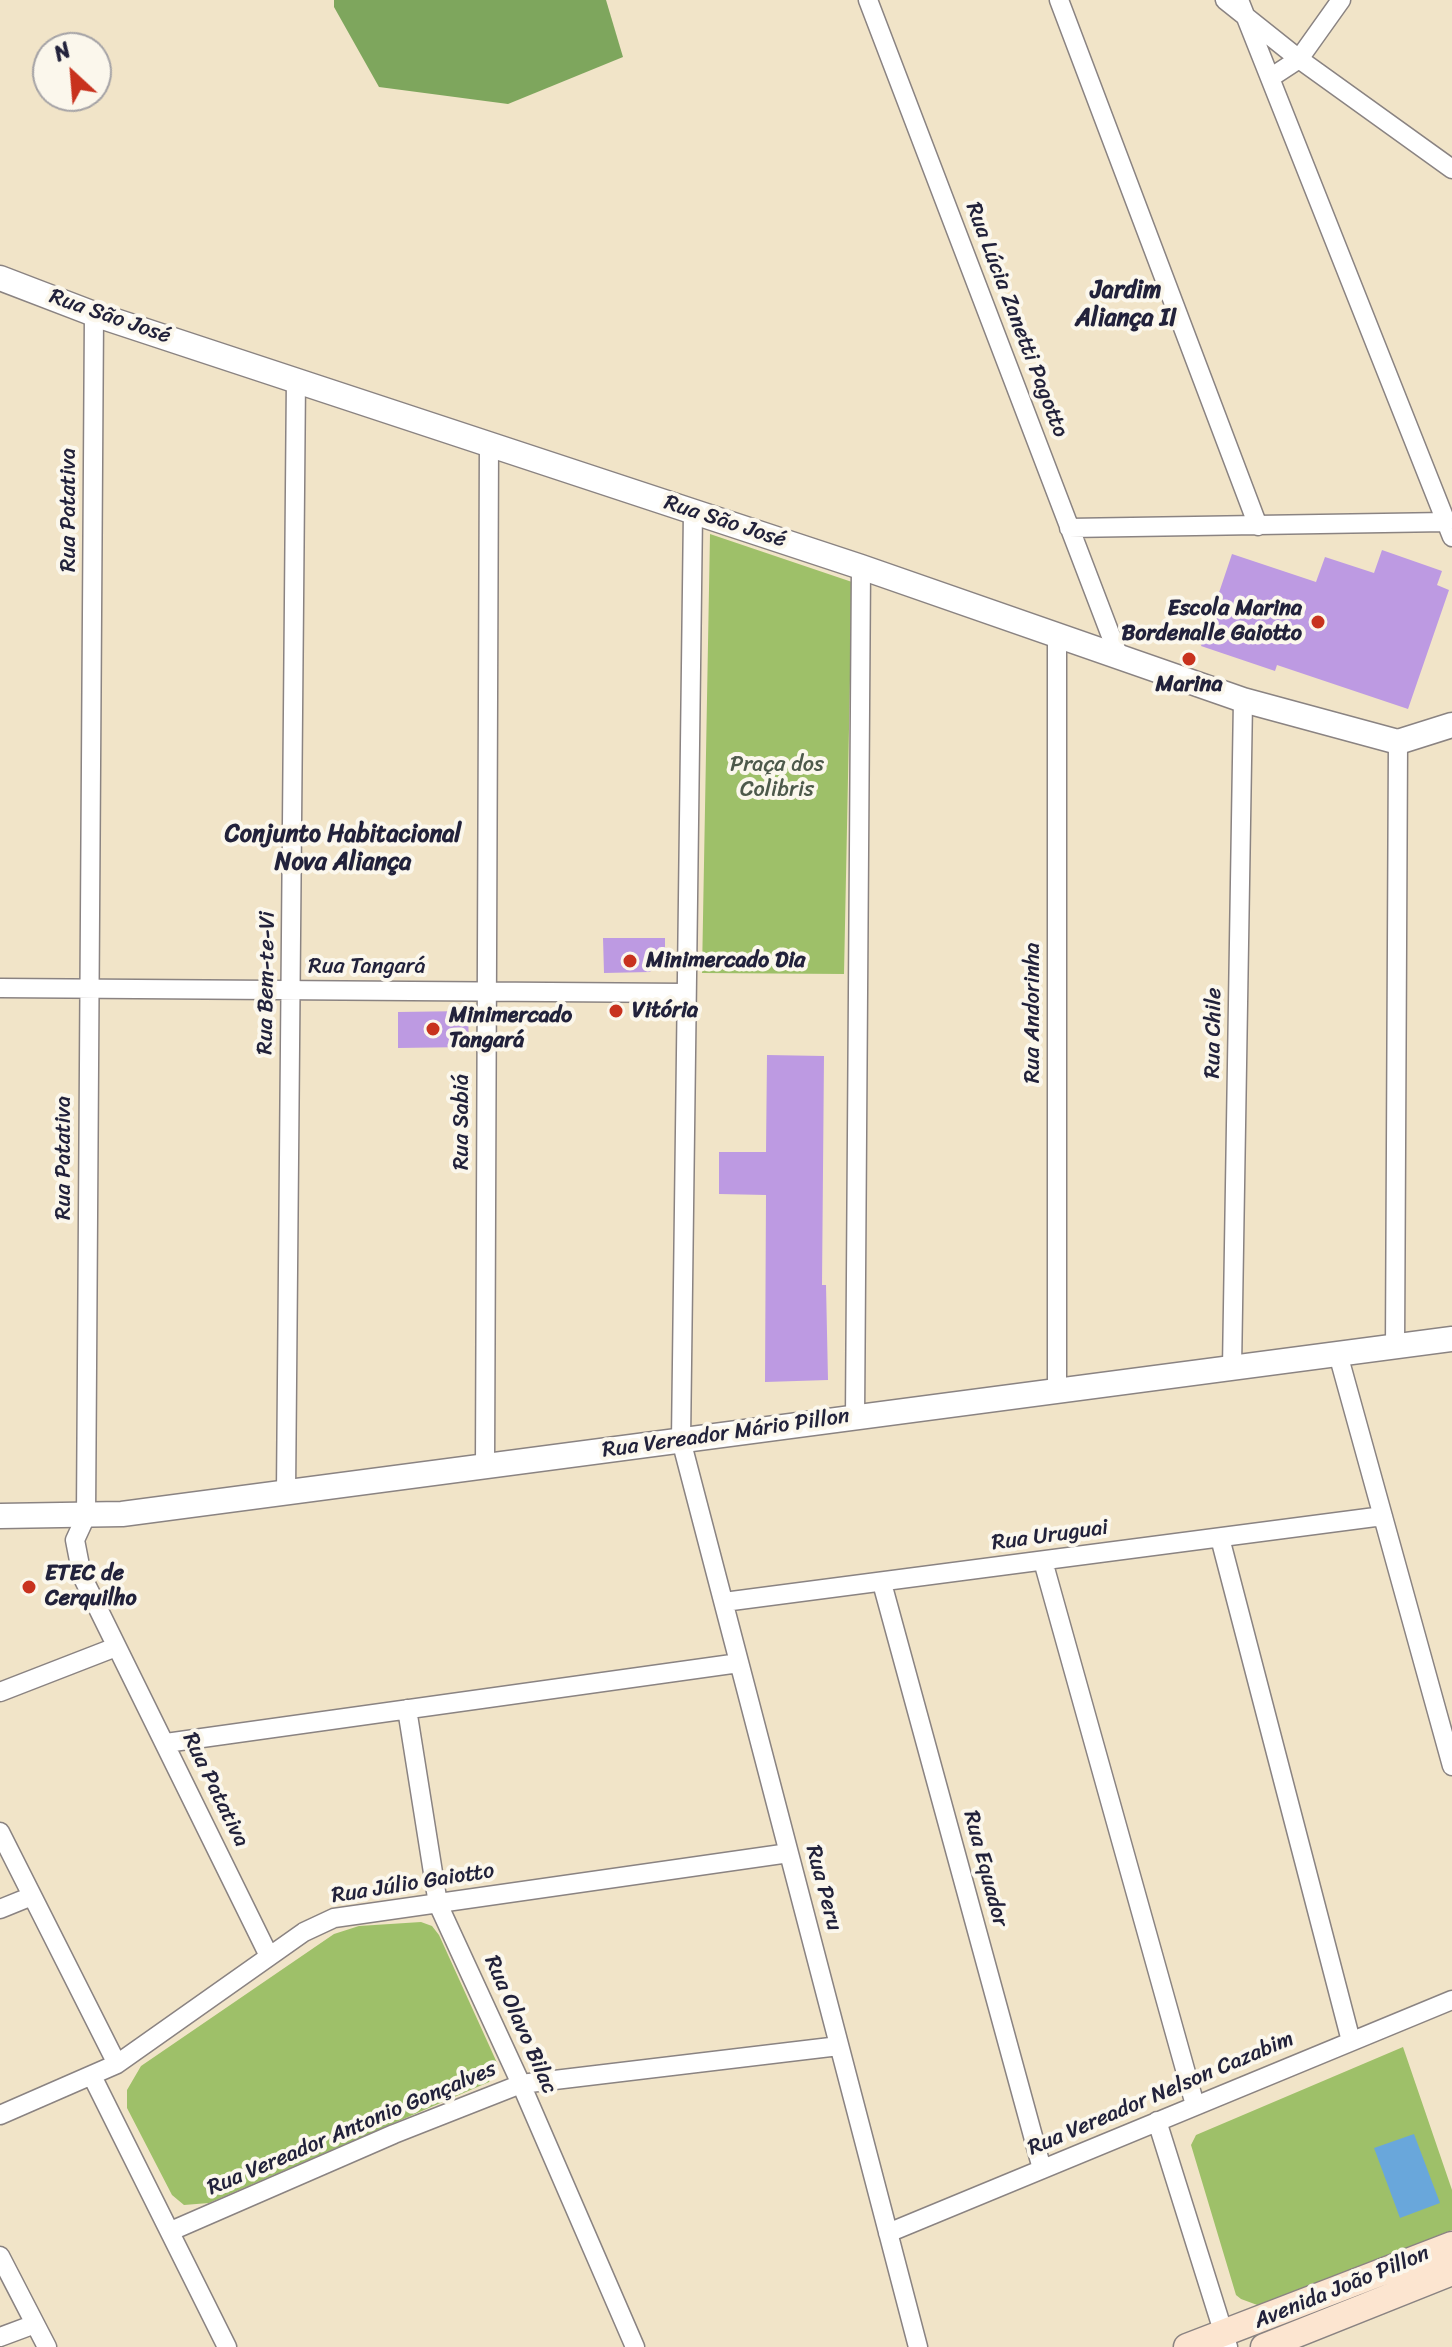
<!DOCTYPE html>
<html>
<head>
<meta charset="utf-8">
<style>
  body { margin:0 }
  #map { position:relative; width:1452px; height:2347px; overflow:hidden; background:#f1e4c8; font-family:Sriracha,sans-serif }
  canvas { display:block }
  .north { position:absolute; left:32px; top:32px; width:80px; height:80px; box-sizing:border-box; background:#fbf7ec; border:2px solid #a4a2a5; border-radius:50%; rotate:334deg; font-size:22px; font-weight:700; line-height:32px; text-align:center; color:#22223b }
  .north::after { content:''; display:block; margin:auto; width:28px; height:36px; background:#c8321e; clip-path:polygon(50% 0,100% 100%,50% 72%,0 100%) }
</style>
</head>
<body>
<div id="map">
<canvas width="1452" height="2347"></canvas>
<div class="north">N</div>
</div>
<script>
const ctx = document.querySelector('canvas').getContext('2d');
ctx.lineJoin = 'round';
function fill(path, color) {
  ctx.fillStyle = color;
  ctx.fill(path, 'evenodd');
}
function poly(rows) {
  const path = new Path2D();
  for (const r of rows) {
    path.moveTo(r[0], r[1]);
    for (let i = 2; i < r.length; i += 2) path.lineTo(r[i], r[i + 1]);
  }
  return path;
}
function stroke(path, color, width, dash) {
  ctx.strokeStyle = color;
  ctx.lineWidth = width;
  ctx.lineCap = dash ? 'butt' : 'round';
  ctx.setLineDash(dash || []);
  ctx.stroke(path);
}
function label(font, color, halo, rows, align = 'center') {
  ctx.font = font + ' Sriracha,sans-serif';
  ctx.lineWidth = 8;
  ctx.setLineDash([]);
  ctx.textBaseline = 'middle';
  ctx.strokeStyle = halo;
  ctx.fillStyle = color;
  for (const [text, x, y, turn = 0] of rows) {
    ctx.save();
    ctx.translate(x, y);
    ctx.rotate((+turn || 0) * Math.PI / 180);
    ctx.textAlign = isNaN(turn) ? turn : align;
    if (halo) ctx.strokeText(text, 0, 0);
    ctx.fillText(text, 0, 0);
    ctx.restore();
  }
}
const green = poly([
  [710,534,852,582,844,974,702,973],
  [421,1922,432,1926,439,1935,498,2065,489,2082,209,2203,184,2205,172,2195,127,2108,127,2090,141,2066,334,1934,359,1926],
  [1403,2047,1452,2190,1452,2230,1260,2306,1241,2299,1236,2295,1191,2145,1196,2135]
]);
const forest = poly([
  [334,0,606,0,623,57,508,104,379,87,334,7]
]);
const water = poly([
  [1414,2134,1440,2203,1400,2218,1374,2148]
]);
const building = poly([
  [1382,550,1442,571,1437,585,1449,590,1408,709,1277,665,1275,671,1201,646,1232,554,1316,582,1325,557,1374,573],
  [603,938,665,938,665,949,650,972,604,973],
  [468,1011,469,1047,398,1048,398,1012],
  [767,1055,824,1056,822,1285,826,1285,828,1380,765,1382,766,1195,719,1194,719,1152,766,1152]
]);
const minor = poly([
  [868,0,1119,657],
  [1059,0,1258,526],
  [1225,0,1299,59,1452,169],
  [1239,0,1452,537],
  [1270,78,1299,59,1341,0],
  [94,314,86,1516,75,1540,82,1576,269,1956],
  [693,512,681,1440,918,2347],
  [1069,528,1446,522],
  [1057,636,1057,1391],
  [0,988,686,993],
  [1395,1347,1398,742],
  [1338,1354,1452,1766],
  [1232,1368,1243,700],
  [855,1417,861,567],
  [485,1466,489,442],
  [286,1492,296,378],
  [1220,1538,1351,2041],
  [1043,1561,1195,2105],
  [882,1583,1042,2169],
  [724,1602,1383,1516],
  [0,1692,116,1647],
  [407,1709,438,1904,521,2084,635,2347],
  [166,1743,739,1663],
  [0,1832,117,2064],
  [0,1909,32,1896],
  [93,2078,227,2347],
  [0,2115,117,2064,304,1932,334,1918,789,1853],
  [1157,2121,1228,2347],
  [171,2231,394,2134,521,2084,839,2046],
  [888,2233,1452,2000],
  [0,2256,47,2347],
  [0,2337,35,2324]
]);
const tertiary = poly([
  [0,278,94,314,861,567,1243,700,1398,742,1452,725],
  [0,1516,122,1514,1452,1339]
]);
const secondary = poly([
  [1187,2347,1452,2245],
  [1264,2347,1452,2272]
]);
const markers = [
  [1318,622,8,"#c8321e"],
  [1189,659,8,"#c8321e"],
  [630,961,8,"#c8321e"],
  [616,1011,8,"#c8321e"],
  [433,1029,8,"#c8321e"],
  [29,1587,8,"#c8321e"]
];
const streetNames = [
  ["Rua São José",110,317,19],
  ["Rua Lúcia Zanetti Pagotto",1016,320,69],
  ["Rua Patativa",69,510,-90],
  ["Rua São José",725,522,18],
  ["Rua Tangará",367,967],
  ["Rua Bem-te-Vi",267,983,-89],
  ["Rua Andorinha",1033,1013,-90],
  ["Rua Chile",1214,1033,-89],
  ["Rua Sabiá",462,1122,-90],
  ["Rua Patativa",64,1158,-90],
  ["Rua Vereador Mário Pillon",726,1434,-8],
  ["Rua Uruguai",1050,1536,-8],
  ["Rua Patativa",215,1790,64],
  ["Rua Equador",985,1869,75],
  ["Rua Júlio Gaiotto",413,1884,-9],
  ["Rua Peru",823,1888,75],
  ["Rua Olavo Bilac",520,2025,66],
  ["Rua Vereador Nelson Cazabim",1161,2094,-23],
  ["Rua Vereador Antonio Gonçalves",352,2129,-23],
  ["Avenida João Pillon",1342,2288,-22]
];
const poiNames = [
  ["Escola Marina",1302,609,"right"],
  ["Bordenalle Gaiotto",1302,634,"right"],
  ["Marina",1189,685,"center"],
  ["Minimercado Dia",646,961],
  ["Vitória",632,1011],
  ["Minimercado",449,1016],
  ["Tangará",449,1041],
  ["ETEC de",45,1574],
  ["Cerquilho",45,1599]
];
const parkNames = [
  ["Praça dos",777,765],
  ["Colibris",777,790]
];
const neighbourhoodNames = [
  ["Jardim",1126,291],
  ["Aliança II",1126,319],
  ["Conjunto Habitacional",343,835],
  ["Nova Aliança",343,863]
];
fill(green, '#9ec069');
fill(forest, '#7ea65d');
fill(water, '#69a7db');
fill(building, '#bd9ae2');
stroke(minor, '#8a8382', 21);
stroke(tertiary, '#8a8382', 27);
stroke(secondary, '#8a8382', 29);
stroke(minor, '#fff', 18);
stroke(tertiary, '#fff', 24);
stroke(secondary, '#fce5d0', 26);
for (const [x, y, r, color] of markers) {
  const dot = new Path2D();
  dot.arc(x, y, r, 0, 2 * Math.PI);
  ctx.fillStyle = color;
  ctx.fill(dot);
  stroke(dot, '#fbf7ec', 3);
}
label('22px', '#22223b', '#fbf7ec', streetNames);
label('bold 22px', '#22223b', '#fbf7ec', poiNames, 'left');
label('22px', '#4d594b', '#fbf7ec', parkNames);
label('bold 24px', '#22223b', '#fbf7ec', neighbourhoodNames);
</script>
</body>
</html>
